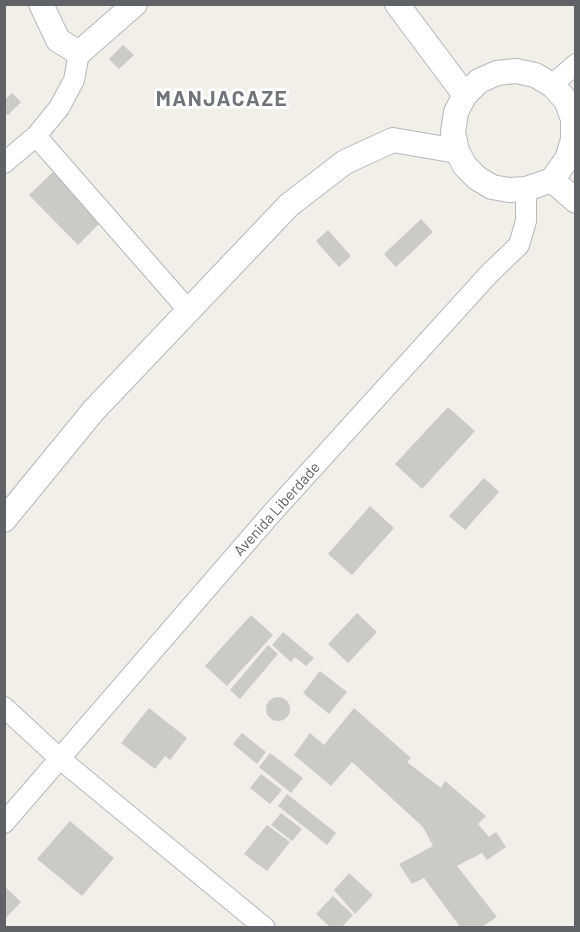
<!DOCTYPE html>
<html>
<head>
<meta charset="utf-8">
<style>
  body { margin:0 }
  #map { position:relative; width:580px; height:932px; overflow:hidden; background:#f1efe8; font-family:Barlow,sans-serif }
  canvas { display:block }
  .frame { position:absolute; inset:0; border:6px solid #5f6368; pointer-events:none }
</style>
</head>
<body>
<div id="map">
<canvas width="580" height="932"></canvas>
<div class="frame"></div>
</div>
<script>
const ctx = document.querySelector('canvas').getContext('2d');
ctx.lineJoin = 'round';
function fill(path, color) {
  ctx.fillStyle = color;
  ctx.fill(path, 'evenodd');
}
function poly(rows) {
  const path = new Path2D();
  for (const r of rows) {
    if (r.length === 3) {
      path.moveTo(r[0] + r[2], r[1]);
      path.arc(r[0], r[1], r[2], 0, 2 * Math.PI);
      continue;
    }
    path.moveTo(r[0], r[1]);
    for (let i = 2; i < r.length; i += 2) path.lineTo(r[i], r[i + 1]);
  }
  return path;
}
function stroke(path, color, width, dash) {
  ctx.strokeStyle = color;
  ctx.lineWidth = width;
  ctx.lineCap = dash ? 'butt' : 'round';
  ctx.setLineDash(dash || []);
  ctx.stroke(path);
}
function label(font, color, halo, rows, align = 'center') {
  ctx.font = font + ' Barlow,sans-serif';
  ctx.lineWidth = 6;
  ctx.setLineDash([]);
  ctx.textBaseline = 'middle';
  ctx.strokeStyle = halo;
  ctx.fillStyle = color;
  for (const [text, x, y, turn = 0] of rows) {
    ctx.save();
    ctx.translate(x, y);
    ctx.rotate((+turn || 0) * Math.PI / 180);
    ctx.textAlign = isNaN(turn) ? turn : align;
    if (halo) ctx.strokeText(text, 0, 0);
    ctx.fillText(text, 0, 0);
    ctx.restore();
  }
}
const building = poly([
  [123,45,134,55,119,69,109,59],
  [12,93,21,102,8,115,4,113,4,101],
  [53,172,101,222,78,245,29,195],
  [421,219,433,232,396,267,384,254],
  [328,230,351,256,339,267,316,241],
  [448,407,475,431,422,489,395,464],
  [484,478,499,492,465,530,449,516],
  [370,506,394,528,352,575,328,554],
  [357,613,377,632,348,663,328,644],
  [251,615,273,635,227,686,205,666],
  [283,632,314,658,306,666,295,657,291,662,272,645],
  [268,645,278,654,240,699,230,690],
  [320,671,347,692,329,714,303,693],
  [278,709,12],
  [149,708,187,738,170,760,165,756,155,769,121,743],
  [354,708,411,758,407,762,441,788,445,781,486,816,478,824,489,837,496,832,506,847,487,860,482,853,457,866,497,917,480,928,461,928,424,878,412,884,399,864,433,846,423,827,352,762,331,786,294,755,310,733,324,745],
  [242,733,266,752,257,764,233,744],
  [270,753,303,778,291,793,259,767],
  [261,774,282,790,270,804,250,788],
  [287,794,336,833,327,845,278,806],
  [281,813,302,829,292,841,271,825],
  [70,821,114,858,82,896,37,859],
  [267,825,290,842,267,871,244,854],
  [349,873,373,895,355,914,334,890],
  [4,886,21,902,4,920],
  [333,896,353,915,341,928,331,928,316,914]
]);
const minor = poly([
  [552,85,576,64],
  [36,136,189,311],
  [4,163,36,136,59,108,74,80,79,53],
  [4,707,59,758,265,928],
  [4,823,272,513,489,274,519,245,526,221,526,189]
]);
const tertiary = poly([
  [41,4,58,40,79,53,135,4],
  [397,4,465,95],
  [516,71,535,75,552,85,566,100,573,119,573,140,567,159,552,180,526,189,509,190,492,187,477,178,465,166,457,151,453,132,456,112,465,95,479,81,497,73,516,71],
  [552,180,576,201],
  [4,520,94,410,289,205,345,162,393,140,457,151]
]);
const streetNames = [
  ["Avenida Liberdade",277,509,-48]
];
const districtNames = [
  ["MANJACAZE",222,99]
];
fill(building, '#cccac5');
stroke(minor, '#b5b8bc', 22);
stroke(tertiary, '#b5b8bc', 26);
stroke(minor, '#fff', 20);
stroke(tertiary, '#fff', 24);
label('15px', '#5f6368', '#fff', streetNames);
ctx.letterSpacing = '1.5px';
label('bold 21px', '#70757a', '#fff', districtNames);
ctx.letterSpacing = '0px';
</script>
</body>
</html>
